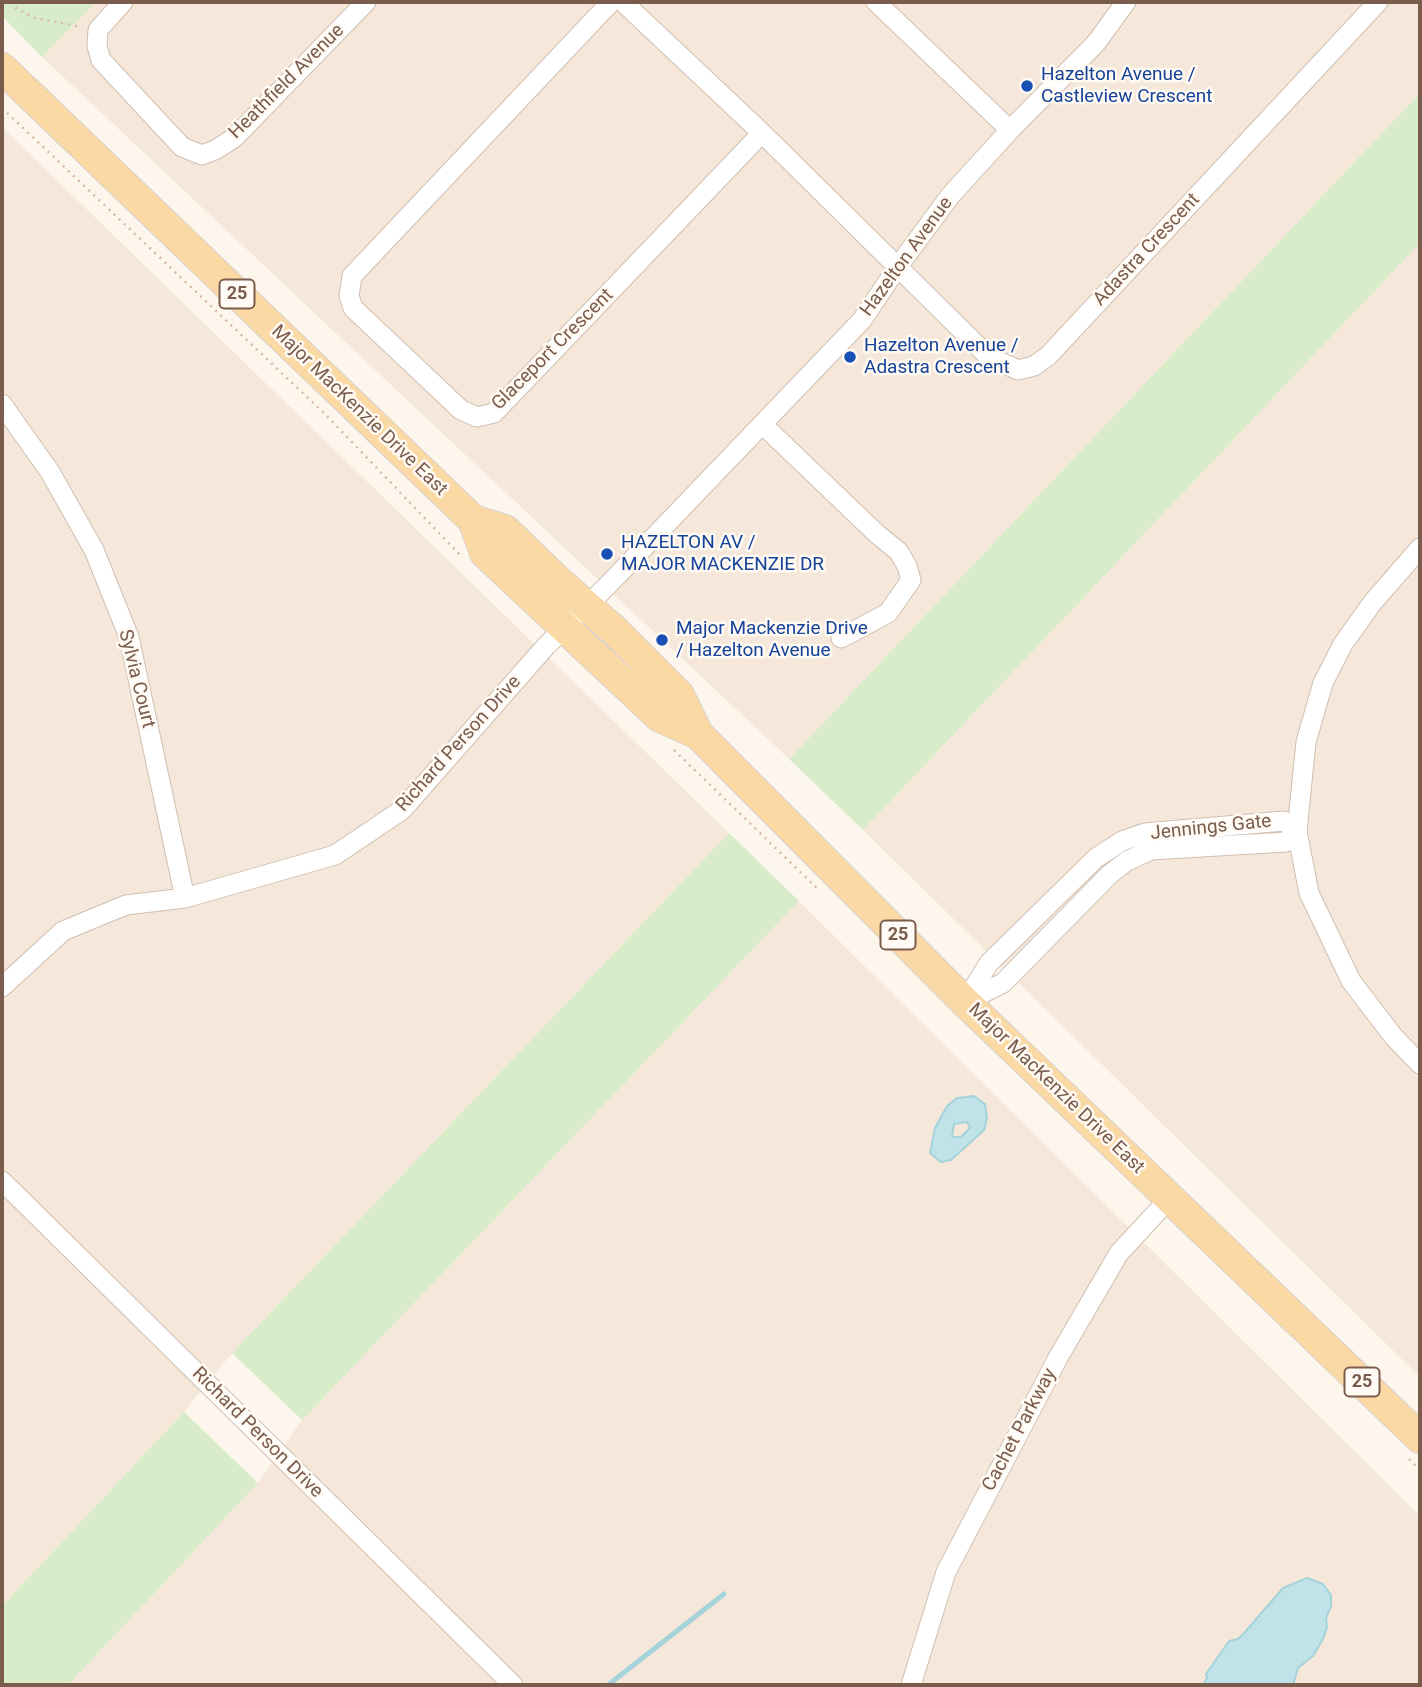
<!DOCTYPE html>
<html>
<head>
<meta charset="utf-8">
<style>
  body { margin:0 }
  #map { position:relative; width:1422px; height:1687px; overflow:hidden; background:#fdf6ec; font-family:Roboto,sans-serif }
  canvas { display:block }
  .frame { position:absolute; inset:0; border:4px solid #7a5c4d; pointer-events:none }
</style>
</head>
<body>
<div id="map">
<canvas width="1422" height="1687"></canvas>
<div class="frame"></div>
</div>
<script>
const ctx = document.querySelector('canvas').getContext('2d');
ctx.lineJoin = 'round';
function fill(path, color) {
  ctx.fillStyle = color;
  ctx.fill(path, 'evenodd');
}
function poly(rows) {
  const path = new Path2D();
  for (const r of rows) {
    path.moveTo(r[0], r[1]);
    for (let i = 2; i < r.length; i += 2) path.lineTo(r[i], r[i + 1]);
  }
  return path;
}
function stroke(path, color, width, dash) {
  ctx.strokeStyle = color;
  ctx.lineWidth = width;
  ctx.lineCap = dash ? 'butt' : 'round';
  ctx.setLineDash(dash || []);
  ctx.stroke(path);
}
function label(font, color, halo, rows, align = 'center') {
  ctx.font = font + ' Roboto,sans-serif';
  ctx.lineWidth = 5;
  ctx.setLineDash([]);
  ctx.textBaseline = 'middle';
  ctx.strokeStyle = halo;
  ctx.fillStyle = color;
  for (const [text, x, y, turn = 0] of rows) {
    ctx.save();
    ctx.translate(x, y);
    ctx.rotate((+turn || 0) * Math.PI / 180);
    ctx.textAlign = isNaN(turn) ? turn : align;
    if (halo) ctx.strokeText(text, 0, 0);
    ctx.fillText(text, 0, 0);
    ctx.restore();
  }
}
const residential = poly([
  [96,2,1420,2,1420,93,789,759,42,57],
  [2,127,729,833,232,1353,184,1412,2,1606],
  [1420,243,1420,1377,863,830],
  [799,901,1420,1516,1420,1685,68,1685,258,1483,302,1420]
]);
const green = poly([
  [2,2,96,2,42,57,2,16],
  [1420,93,1420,243,863,830,789,759],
  [729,833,799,901,302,1420,232,1353],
  [184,1412,258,1483,68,1685,2,1685,2,1606]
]);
const water = poly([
  [974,1096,985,1104,987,1118,984,1130,951,1160,941,1162,930,1153,935,1128,947,1106,957,1098,974,1096],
  [967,1122,970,1128,961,1137,952,1137,954,1124,967,1122],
  [1307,1578,1323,1584,1331,1595,1331,1606,1326,1618,1327,1627,1323,1639,1313,1656,1298,1668,1293,1685,1203,1685,1207,1678,1206,1674,1229,1641,1238,1639,1245,1632,1283,1588,1307,1578]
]);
const stream = poly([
  [608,1685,724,1594]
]);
const path = poly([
  [11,2,17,9,35,18,82,27],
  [2,108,327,416,460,555],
  [674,750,820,891],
  [1409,1459,1420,1470]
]);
const street = poly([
  [123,2,98,30,97,46,101,60,182,147,202,155,215,150,234,138,366,2],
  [611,2,352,276,349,296,353,308,461,410,477,417,494,413,762,133],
  [623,2,762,133,988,356,1018,370,1034,366,1048,356,1378,2],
  [876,2,1010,130],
  [2,404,50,472,94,550,129,637,185,898],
  [762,424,877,534,899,552,907,566,911,580,888,613,841,638],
  [1420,548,1373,602,1343,644,1323,683,1306,742,1297,831,1309,893,1351,981,1393,1036,1420,1064],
  [2,987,63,931,126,905,185,898,335,855,402,810,546,646,607,586,862,320,897,268,950,196,1010,130,1096,43,1126,2],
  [965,1002,989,963,1096,858,1122,841,1145,833,1284,821,1297,831],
  [965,1002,1003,983,1110,874,1127,861,1151,850,1286,842,1297,831],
  [2,1181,513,1685],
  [911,1685,946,1572,1059,1356,1119,1253,1170,1198]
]);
const primary = poly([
  [2,68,473,520,485,553,660,717,698,734],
  [473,520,505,530,558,581,615,631,679,695,698,734,965,1002,1420,1438]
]);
const markers = [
  [1027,86,7,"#1a4fb4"],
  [850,357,7,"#1a4fb4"],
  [607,554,7,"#1a4fb4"],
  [662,640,7,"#1a4fb4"]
];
const shields = [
  [237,294,35],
  [898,935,35],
  [1362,1382,35]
];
const shieldNames = [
  ["25",237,294],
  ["25",898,935],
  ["25",1362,1382]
];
const transitNames = [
  ["Hazelton Avenue /",1041,75],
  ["Castleview Crescent",1041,97],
  ["Hazelton Avenue /",864,346],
  ["Adastra Crescent",864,368],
  ["HAZELTON AV /",621,543],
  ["MAJOR MACKENZIE DR",621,565],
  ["Major Mackenzie Drive",676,629],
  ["/ Hazelton Avenue",676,651]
];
const streetNames = [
  ["Heathfield Avenue",287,82,-45],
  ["Adastra Crescent",1147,250,-47],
  ["Hazelton Avenue",907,257,-54],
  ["Glaceport Crescent",553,350,-45],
  ["Major MacKenzie Drive East",359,411,44],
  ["Sylvia Court",136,679,76],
  ["Richard Person Drive",459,744,-48],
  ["Jennings Gate",1211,828,-6],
  ["Major MacKenzie Drive East",1056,1089,44],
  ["Cachet Parkway",1020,1430,-62],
  ["Richard Person Drive",257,1433,45]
];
fill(residential, '#f5e8da');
fill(green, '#d8ecc9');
fill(water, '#bfe3e8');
stroke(water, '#a5d3da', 2);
stroke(stream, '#a5d3da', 5);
stroke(street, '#d1beb0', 21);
stroke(primary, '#dad1cd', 32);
stroke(path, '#d9b8a5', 2.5, [2, 5]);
stroke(street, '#fff', 19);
stroke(primary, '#fbd9a5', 30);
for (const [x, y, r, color] of markers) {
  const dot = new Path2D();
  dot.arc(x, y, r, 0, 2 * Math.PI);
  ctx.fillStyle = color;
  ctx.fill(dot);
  stroke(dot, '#fffaf3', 2.5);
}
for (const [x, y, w] of shields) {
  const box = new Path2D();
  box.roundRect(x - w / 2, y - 14.5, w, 29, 5);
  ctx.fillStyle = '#fffaf3';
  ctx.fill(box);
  stroke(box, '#7a5c4d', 2);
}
label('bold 18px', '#7a5c4d', null, shieldNames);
label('19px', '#164399', '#fffaf3', transitNames, 'left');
label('19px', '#7a5c4d', '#fffaf3', streetNames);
</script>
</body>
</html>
